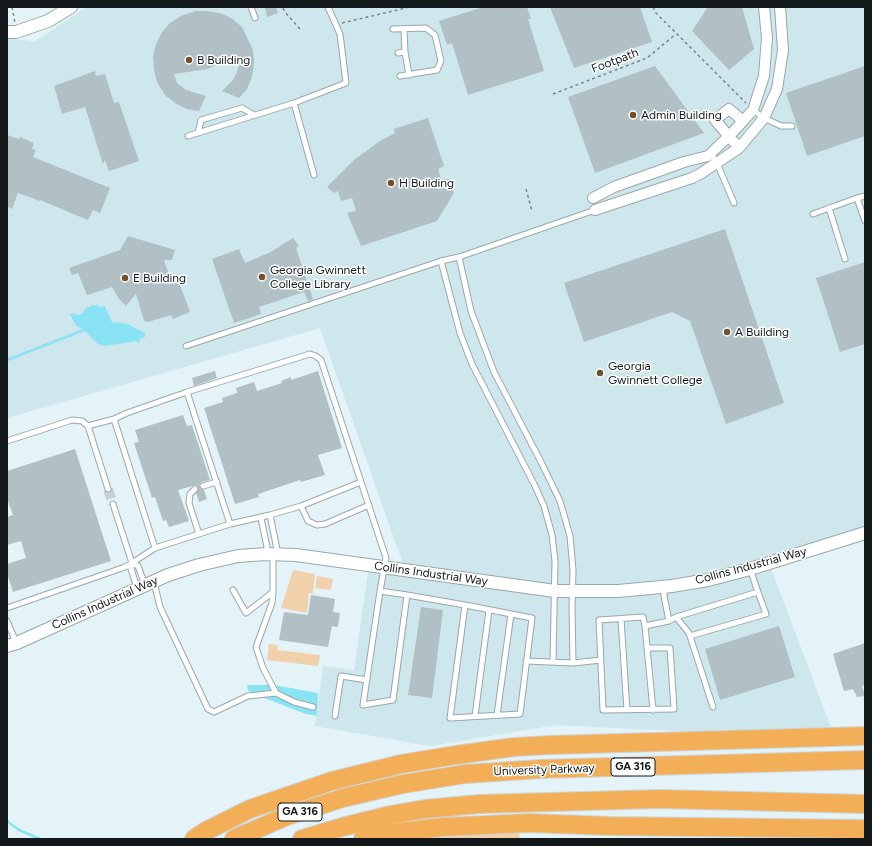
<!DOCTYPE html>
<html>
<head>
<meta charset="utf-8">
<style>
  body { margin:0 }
  #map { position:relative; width:872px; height:846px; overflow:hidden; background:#e3f3f7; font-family:Figtree,sans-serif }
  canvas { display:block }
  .frame { position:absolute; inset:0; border:8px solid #13191a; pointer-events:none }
</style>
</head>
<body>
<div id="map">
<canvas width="872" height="846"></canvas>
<div class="frame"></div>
</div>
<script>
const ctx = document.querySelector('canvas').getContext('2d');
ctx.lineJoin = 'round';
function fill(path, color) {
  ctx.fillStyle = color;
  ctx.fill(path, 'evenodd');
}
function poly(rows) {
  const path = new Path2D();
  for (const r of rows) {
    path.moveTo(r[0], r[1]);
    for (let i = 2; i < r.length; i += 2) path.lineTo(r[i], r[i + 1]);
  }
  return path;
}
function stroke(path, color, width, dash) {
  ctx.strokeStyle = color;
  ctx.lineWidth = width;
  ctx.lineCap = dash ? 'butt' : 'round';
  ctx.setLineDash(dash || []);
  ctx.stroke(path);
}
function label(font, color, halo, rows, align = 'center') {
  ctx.font = font + ' Figtree,sans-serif';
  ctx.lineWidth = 3;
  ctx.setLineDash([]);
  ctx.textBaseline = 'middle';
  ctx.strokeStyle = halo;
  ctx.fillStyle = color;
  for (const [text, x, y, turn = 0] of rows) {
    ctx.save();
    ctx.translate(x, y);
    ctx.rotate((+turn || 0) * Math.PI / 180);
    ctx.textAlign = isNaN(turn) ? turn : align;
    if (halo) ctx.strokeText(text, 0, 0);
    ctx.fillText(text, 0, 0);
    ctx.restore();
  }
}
const built = poly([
  [87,7,865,7,865,530,769,563,832,730,698,732,556,725,430,746,315,726,323,666,354,670,369,566,404,567,320,328,7,418,7,38,34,42]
]);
const green = poly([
  [293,570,315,574,313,593,309,593,307,613,281,608],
  [317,576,333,579,331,590,315,588],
  [269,644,278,645,277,650,320,655,318,666,267,660],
  [518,828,520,839,378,839]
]);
const water = poly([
  [93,305,94,306,98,305,99,307,105,306,106,308,106,309,112,322,128,324,145,333,145,337,140,339,139,343,136,341,104,346,98,344,84,330,77,326,73,321,70,313,80,315,83,313,85,309],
  [247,685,274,685,318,693,317,716,306,714,249,692]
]);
const stream = poly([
  [7,360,84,330],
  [7,821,19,830,40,839]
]);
const building = poly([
  [265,7,276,7,278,13,267,17],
  [483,7,527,7,531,19,528,19,544,71,468,95,452,43,447,45,439,21],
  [550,7,640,7,652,42,574,68],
  [708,7,742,7,754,49,729,70,692,31],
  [195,11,206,11,220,13,231,18,242,27,253,50,254,63,252,77,247,89,239,98,222,91,233,80,237,73,239,64,236,54,208,69,174,74,177,83,186,90,206,96,199,111,187,109,175,103,165,95,157,82,154,70,153,57,156,44,162,32,170,23,181,16],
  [655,66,704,133,595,173,568,97],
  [865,66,865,136,807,156,786,93],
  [95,71,96,76,105,74,114,103,119,102,139,161,109,171,105,160,103,164,85,107,62,114,54,86],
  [428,118,444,166,438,169,441,179,449,179,454,193,437,221,361,246,347,213,356,211,352,198,341,201,338,191,334,193,327,187,354,160,380,141,395,133,394,129],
  [7,135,19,139,20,137,34,143,32,149,36,150,33,157,110,188,100,213,93,210,88,220,40,200,40,201,18,193,12,209,7,206],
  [725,229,784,403,726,424,690,321,672,312,584,342,564,283],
  [128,236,175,250,172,260,164,260,171,280,177,277,190,312,173,319,171,315,148,322,144,321,136,294,126,306,119,299,112,287,87,295,78,273,72,275,69,268,120,250],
  [293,238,299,246,296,248,313,299,308,301,304,292,259,307,261,314,234,323,212,259,239,249,245,263,271,252],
  [865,262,865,344,840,352,816,278],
  [215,371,217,378,194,386,192,378],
  [318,371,342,448,318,455,325,475,301,482,300,480,258,494,259,497,235,504,204,408,223,402,222,398,237,393,236,388,254,382,257,391,282,383,281,381,291,377,291,380],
  [183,415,187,426,192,425,210,480,202,482,199,485,201,489,204,490,207,499,199,502,196,493,199,488,196,485,178,490,189,521,169,527,166,520,163,521,155,497,152,498,134,443,139,442,135,430],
  [75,449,111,561,13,592,7,573,7,564,26,558,21,541,7,545,7,517,13,515,7,499,7,471],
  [311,595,335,599,333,612,340,613,338,627,332,626,328,647,279,640,284,612,308,615],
  [421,607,443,610,432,698,408,695],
  [779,626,795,677,720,700,705,649],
  [865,643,865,685,862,686,865,696,857,697,853,689,844,691,833,654]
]);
const minorTunnel = poly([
  [108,489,113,504]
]);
const path = poly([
  [12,7,15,23],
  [653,7,655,12,746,103],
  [283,8,285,12,300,29],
  [342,23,410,7],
  [553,94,647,58,676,34],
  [526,189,532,211]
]);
const service = poly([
  [251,7,255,18],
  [393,29,426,28,435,35,441,61,437,70,400,76],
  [405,52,409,75],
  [398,53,405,52,404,29],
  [294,103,314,175],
  [753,110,764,118,781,126,792,126],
  [198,133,201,120,242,108,254,115],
  [188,136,294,103,346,83,340,34,328,7],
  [711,154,717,163,734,203],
  [865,196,857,198,865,221],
  [829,208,845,259],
  [813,214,857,198],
  [459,257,471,311,494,372,541,462,560,501,570,536,573,570,572,608,573,663],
  [441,261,460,333,472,364,534,484,544,506,552,535,555,561,553,662],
  [186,346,441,261,459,257,595,210],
  [187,392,230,524],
  [114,419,155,548],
  [88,426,114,419,127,413,187,392,310,354,316,356,321,360,361,482,301,506,270,515,230,524,155,548,132,563,131,569,137,588],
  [7,441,72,420,82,421,88,426,108,489],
  [361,482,386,558,380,591,363,705,393,700,407,595,380,591],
  [203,486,217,482],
  [195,489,190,494,189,503,199,534],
  [301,506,308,521,317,525,325,524,369,505],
  [270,515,278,554],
  [261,518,267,547,266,554],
  [132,563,138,566,145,585],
  [750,569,758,592],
  [154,582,160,607,208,709,214,712,248,696,276,693],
  [664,587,664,596,669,621],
  [233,590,246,613,273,592,273,554],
  [273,592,272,603,256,647,263,668,276,693,294,702,313,707],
  [407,595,465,605],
  [465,605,532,618,520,714,450,718,465,605],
  [7,608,125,567,132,563,113,504],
  [676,617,758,592,766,614,690,636],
  [621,619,627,710],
  [7,621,16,642],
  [645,626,643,617,599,620,603,710,674,709,670,648,648,648],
  [526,661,573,663,601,660],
  [653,710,645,626,669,621,676,617,689,633,713,707],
  [497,715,511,614],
  [335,716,341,676,367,680],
  [475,716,489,610]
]);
const minor = poly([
  [739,148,715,120,729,109,743,121],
  [593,198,614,187,684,162,708,156,733,132,753,110,764,76,767,38,764,7],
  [595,210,692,178,700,174,739,148,764,118,777,89,783,50,780,7]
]);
const tertiary = poly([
  [7,32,16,32,48,21,71,7],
  [7,646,17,643,168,575,199,565,238,556,266,554,296,555,555,591,618,591,672,586,708,580,750,569,865,533]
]);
const motorway = poly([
  [194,839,206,831,250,809,332,781,401,764,456,755,514,747,551,745,865,736],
  [234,839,287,816,343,798,403,784,465,774,541,769,865,760],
  [302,839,342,827,390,815,425,809,479,804,659,799,865,804],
  [363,839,398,832,443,827,529,823,609,826,865,829]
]);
const markers = [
  [189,60,4,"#725128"],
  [633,115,4,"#725128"],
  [391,183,4,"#725128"],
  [262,277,4,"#725128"],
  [125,278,4,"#725128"],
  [727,332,4,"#725128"],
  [600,373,4,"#725128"]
];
const shields = [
  [633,767,44],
  [300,812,44]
];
const shieldNames = [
  ["GA 316",633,767],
  ["GA 316",300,812]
];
const poiNames = [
  ["B Building",197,60],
  ["Admin Building",641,115],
  ["H Building",399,183],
  ["Georgia Gwinnett",270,270],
  ["College Library",270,284],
  ["E Building",133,278],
  ["A Building",735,332],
  ["Georgia",608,366],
  ["Gwinnett College",608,380]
];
const streetNames = [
  ["Footpath",615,61,-21],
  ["Collins Industrial Way",751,566,-15],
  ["Collins Industrial Way",431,574,8],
  ["Collins Industrial Way",105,603,-24],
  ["University Parkway",544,770,-2]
];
fill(built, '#cde7ed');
fill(green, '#f1d1ac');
fill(water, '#8ae2f5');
stroke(stream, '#8ae2f5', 2.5);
fill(building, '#b0c0c4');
stroke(minorTunnel, '#c4d2d6', 10, [10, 5]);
stroke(service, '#98a8ac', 7);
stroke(minor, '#98a8ac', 12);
stroke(tertiary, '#98a8ac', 14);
stroke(motorway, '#d0d1d1', 20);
stroke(path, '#7b8688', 1.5, [3, 3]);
stroke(service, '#fff', 5);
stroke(minor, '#fff', 10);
stroke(tertiary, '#fff', 12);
stroke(motorway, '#f3af57', 18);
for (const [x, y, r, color] of markers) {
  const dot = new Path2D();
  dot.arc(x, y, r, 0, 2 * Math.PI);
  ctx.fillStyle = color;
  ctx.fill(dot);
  stroke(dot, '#fff', 1.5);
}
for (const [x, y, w] of shields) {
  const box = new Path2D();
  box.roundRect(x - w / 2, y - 9, w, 18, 3);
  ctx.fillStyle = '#fff';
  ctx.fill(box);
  stroke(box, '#13191a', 1);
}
label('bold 11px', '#13191a', null, shieldNames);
label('12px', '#13191a', '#fff', poiNames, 'left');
label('12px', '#13191a', '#fff', streetNames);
</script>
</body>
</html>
